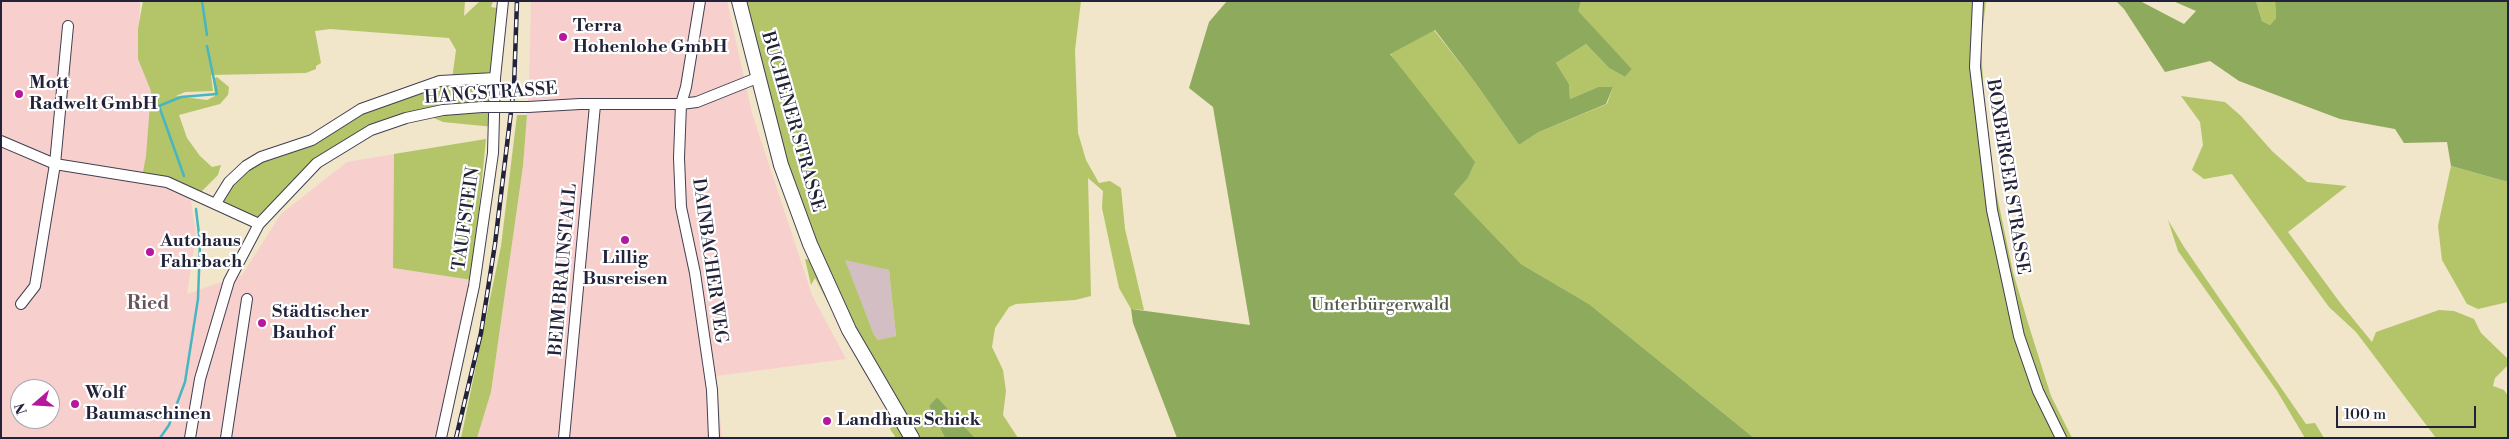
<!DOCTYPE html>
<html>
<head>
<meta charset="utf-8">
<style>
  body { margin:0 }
  #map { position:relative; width:2509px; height:439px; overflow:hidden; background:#f1e5ca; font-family:"Libre Bodoni",serif }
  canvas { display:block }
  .frame { position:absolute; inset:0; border:2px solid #22223b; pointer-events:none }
  .north { position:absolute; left:10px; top:379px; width:50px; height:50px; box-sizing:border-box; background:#fff; border:1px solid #a7a7b1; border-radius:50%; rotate:251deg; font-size:14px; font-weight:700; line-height:20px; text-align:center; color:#22223b }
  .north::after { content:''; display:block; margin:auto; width:18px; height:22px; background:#b5179e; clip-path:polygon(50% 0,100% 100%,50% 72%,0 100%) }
  .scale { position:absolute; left:2336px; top:406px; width:140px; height:22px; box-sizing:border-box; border:2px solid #22223b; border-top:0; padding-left:6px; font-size:15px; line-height:18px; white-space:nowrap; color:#22223b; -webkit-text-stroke:4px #fff; paint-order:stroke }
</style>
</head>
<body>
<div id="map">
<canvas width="2509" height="439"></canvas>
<div class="frame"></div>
<div class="north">N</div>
<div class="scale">100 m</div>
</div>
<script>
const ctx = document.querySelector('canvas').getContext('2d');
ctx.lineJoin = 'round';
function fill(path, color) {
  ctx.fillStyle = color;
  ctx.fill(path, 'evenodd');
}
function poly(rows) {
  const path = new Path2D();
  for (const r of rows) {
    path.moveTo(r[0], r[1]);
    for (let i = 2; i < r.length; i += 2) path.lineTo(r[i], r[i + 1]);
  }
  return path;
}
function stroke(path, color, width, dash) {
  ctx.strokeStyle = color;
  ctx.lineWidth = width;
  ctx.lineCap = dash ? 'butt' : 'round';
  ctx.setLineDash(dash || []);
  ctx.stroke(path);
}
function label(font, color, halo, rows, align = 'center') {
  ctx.font = font + ' "Libre Bodoni",serif';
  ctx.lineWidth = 4.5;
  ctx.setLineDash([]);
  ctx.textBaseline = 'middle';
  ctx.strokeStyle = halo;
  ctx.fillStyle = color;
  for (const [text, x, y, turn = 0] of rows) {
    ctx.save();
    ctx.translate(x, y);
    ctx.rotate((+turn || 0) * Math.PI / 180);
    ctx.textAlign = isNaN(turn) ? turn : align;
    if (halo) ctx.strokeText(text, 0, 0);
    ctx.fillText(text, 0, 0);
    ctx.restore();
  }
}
const built = poly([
  [1,1,140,1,139,29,189,186,196,235,187,294,242,275,281,214,347,162,394,154,393,268,472,280,437,438,1,438],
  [20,389,50,389,50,419,20,419],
  [531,1,727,1,752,113,812,295,846,359,716,376,722,438,477,438,491,392,523,166,529,88]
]);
const industrial = poly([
  [844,259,889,270,896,336,878,340,874,335]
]);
const green = poly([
  [143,1,465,1,464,16,480,1,493,1,491,7,502,9,494,127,443,122,425,114,338,148,259,224,216,203,238,172,337,124,452,79,456,50,449,38,330,29,315,31,321,63,316,66,316,69,306,73,211,75,213,91,185,92,176,96,207,100,215,96,213,79,217,77,229,87,228,95,220,104,179,115,187,138,200,156,212,167,221,165,218,175,198,195,135,177,143,172,146,156,151,91,138,59,138,29],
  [739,1,1081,1,1075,50,1078,133,1086,160,1099,183,1110,181,1121,188,1125,229,1144,310,1131,309,1119,288,1102,208,1103,191,1088,178,1091,296,1075,300,1016,304,1009,307,995,328,992,347,1003,370,1006,391,1003,415,1018,438,975,438,937,397,929,406,945,438,896,438,890,429,895,421,863,370,815,278,811,285,805,259,817,261,810,244],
  [845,260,889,270,896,336,878,340,874,335],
  [1581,1,1986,1,1981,44,1984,101,1995,186,2013,272,2028,323,2051,396,2072,438,1754,438,1589,304,1521,264,1454,194,1467,179,1390,53,1434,30,1474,81,1519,145,1539,132,1607,104,1613,87,1598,87,1570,99,1569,84,1556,63,1586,44,1609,68,1625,77,1632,69,1577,11],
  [2256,1,2275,1,2276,18,2270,25,2262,21],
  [2181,96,2225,102,2241,116,2272,151,2307,182,2347,186,2288,232,2341,304,2372,342,2376,332,2439,310,2454,311,2474,319,2481,333,2508,359,2508,365,2495,378,2493,386,2504,390,2508,396,2508,438,2436,438,2356,332,2329,307,2232,174,2204,179,2192,170,2203,145,2200,122],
  [517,115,527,115,523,166,491,392,477,438,461,438,501,246],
  [486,139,472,280,393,268,394,154],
  [2451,166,2508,182,2508,302,2478,309,2467,304,2442,260,2438,226],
  [2168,220,2184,247,2306,424,2315,423,2324,438,2305,438,2277,391,2178,251]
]);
const forest = poly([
  [1227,1,1581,1,1578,11,1632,69,1625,77,1609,68,1586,44,1556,63,1569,84,1570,99,1598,87,1613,87,1606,104,1539,132,1519,145,1474,81,1435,30,1390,54,1475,162,1467,179,1454,194,1521,264,1589,304,1754,438,1177,438,1133,323,1131,309,1250,325,1213,107,1189,88,1209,22],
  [2116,1,2140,1,2184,24,2196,11,2173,1,2256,1,2262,21,2270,25,2276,18,2275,1,2508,1,2508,182,2451,166,2447,142,2404,143,2395,129,2340,119,2239,81,2210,61,2165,72,2124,9],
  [937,397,975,438,945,438,929,406]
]);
const stream = poly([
  [202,1,207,35],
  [184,176,159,106,181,97,217,94,207,46],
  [160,438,169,425,185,382,198,299,200,243,196,209]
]);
const minor = poly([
  [700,1,686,87,681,104,679,158,681,207,695,273,712,390,714,438],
  [1978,1,1975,67,1992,210,2019,336,2038,391,2061,438],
  [528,107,580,104,681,104,697,102,757,78],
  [1,141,55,164,167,182,259,224],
  [216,203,229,182,246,166,261,157,312,140,361,109,440,81,495,78],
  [21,304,35,286,55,164,68,26],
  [190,438,200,379,229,281,259,224,317,163,371,130,406,118,443,110,482,107],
  [226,438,247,299],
  [441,438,474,286,493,153,495,78,503,1],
  [564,438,595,105]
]);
const major = poly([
  [739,1,781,165,810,244,849,330,912,438]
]);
const rail = poly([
  [456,438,481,333,495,244,514,87,517,1]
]);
const minorBridge = poly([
  [482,107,528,107]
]);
const markers = [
  [563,37,5,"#b5179e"],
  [19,94,5,"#b5179e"],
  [625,240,5,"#b5179e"],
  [150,252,5,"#b5179e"],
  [262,323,5,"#b5179e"],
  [75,404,5,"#b5179e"],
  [827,421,5,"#b5179e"]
];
const poiNames = [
  ["Terra",573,27],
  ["Hohenlohe GmbH",573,48],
  ["Mott",29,84],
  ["Radwelt GmbH",29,105],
  ["Autohaus",160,242],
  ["Fahrbach",160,263],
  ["Lillig",625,259,"center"],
  ["Busreisen",625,280,"center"],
  ["Städtischer",272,313],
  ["Bauhof",272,334],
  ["Wolf",85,394],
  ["Baumaschinen",85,415],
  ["Landhaus Schick",837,421]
];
const streetNames = [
  ["HANGSTRASSE",491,94,-4],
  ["BUCHENER STRASSE",792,122,74],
  ["BOXBERGER STRASSE",2007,177,81],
  ["TAUFSTEIN",467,219,-82],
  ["DAINBACHER WEG",709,261,82],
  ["BEIM BRAUNSTALL",564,270,-85]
];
const parkNames = [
  ["Unterbürgerwald",1380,306]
];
const neighbourhoodNames = [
  ["Ried",148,304]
];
fill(built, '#f7d0cd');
fill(industrial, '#d2bec3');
fill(green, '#b3c568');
fill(forest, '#8eaa5c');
stroke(stream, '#48b6c0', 2.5);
stroke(minor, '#413f50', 12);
stroke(major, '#413f50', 16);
stroke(minor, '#fff', 10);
stroke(major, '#fff', 14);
stroke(rail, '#22223b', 4.5);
stroke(rail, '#fff', 2.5, [8]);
stroke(minorBridge, '#413f50', 12, []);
stroke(minorBridge, '#fff', 10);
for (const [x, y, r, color] of markers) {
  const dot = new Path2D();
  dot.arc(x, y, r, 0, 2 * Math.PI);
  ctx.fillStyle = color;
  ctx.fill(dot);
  stroke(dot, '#fff', 2);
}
label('bold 18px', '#22223b', '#fff', poiNames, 'left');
label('18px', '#22223b', '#fff', streetNames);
label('18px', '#555b4b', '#fff', parkNames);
label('bold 19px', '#68555b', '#fff', neighbourhoodNames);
</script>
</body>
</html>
